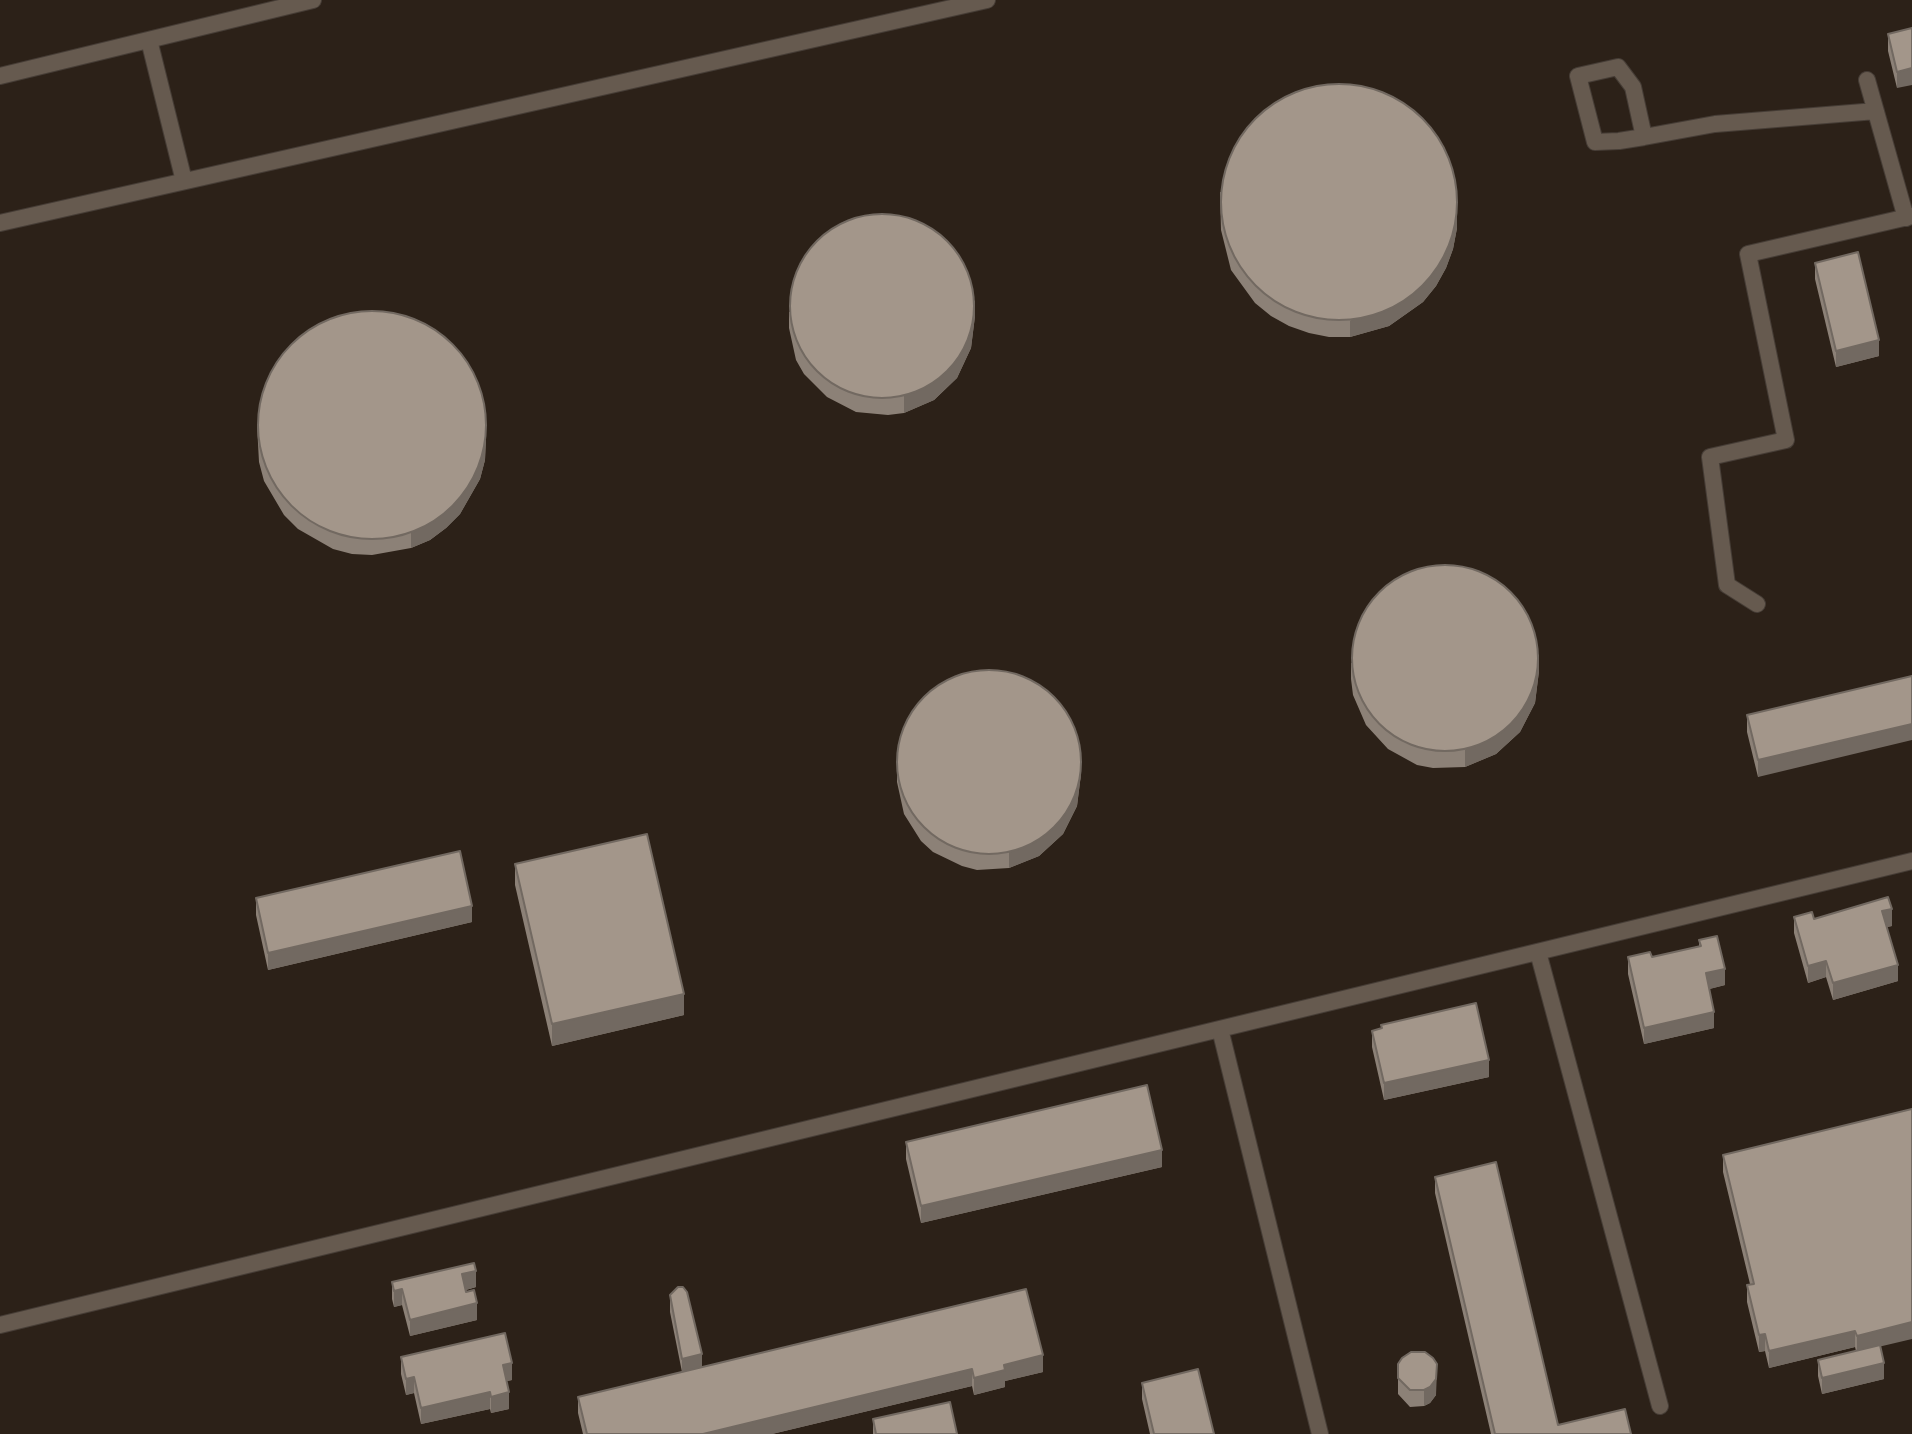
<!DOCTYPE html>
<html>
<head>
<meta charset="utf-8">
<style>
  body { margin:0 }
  canvas { display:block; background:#2c2118 }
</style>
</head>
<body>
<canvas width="1912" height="1434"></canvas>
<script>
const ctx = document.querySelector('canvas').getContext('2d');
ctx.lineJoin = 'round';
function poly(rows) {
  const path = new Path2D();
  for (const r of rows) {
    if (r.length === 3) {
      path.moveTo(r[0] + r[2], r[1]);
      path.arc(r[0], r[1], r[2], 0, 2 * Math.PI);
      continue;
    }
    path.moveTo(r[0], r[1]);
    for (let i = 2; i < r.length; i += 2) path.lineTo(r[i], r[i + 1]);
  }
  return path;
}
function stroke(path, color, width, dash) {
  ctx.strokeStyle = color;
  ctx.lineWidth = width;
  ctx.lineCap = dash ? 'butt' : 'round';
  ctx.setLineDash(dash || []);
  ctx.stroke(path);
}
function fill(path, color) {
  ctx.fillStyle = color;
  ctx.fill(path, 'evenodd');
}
const lane = poly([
  [149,40,184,181],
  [0,76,313,0],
  [1867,80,1906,218],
  [1644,137,1633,87,1618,67,1578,76,1595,142,1619,141,1644,137,1715,124,1876,111],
  [0,223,987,0],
  [1757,604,1727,585,1710,457,1786,440,1748,254,1912,216],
  [1538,952,1660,1406],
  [1220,1029,1320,1434],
  [0,1325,1912,861]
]);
const wall = poly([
  [1912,28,1897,88,1888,51,1888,34],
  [1220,192,1457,228,1453,249,1446,268,1436,286,1423,302,1389,326,1350,337,1329,337,1309,333,1289,326,1271,316,1255,303,1231,270,1221,230],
  [1815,263,1879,356,1836,367,1815,279],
  [789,312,975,316,971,348,957,378,934,400,904,413,888,415,856,412,827,397,804,374,796,360,789,328],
  [257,425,486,440,485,460,480,479,460,514,446,528,430,540,411,548,372,555,352,554,333,549,298,529,284,515,264,481,259,462],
  [1351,663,1539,671,1535,703,1520,732,1496,754,1465,767,1433,768,1417,765,1388,749,1366,725,1353,695,1351,679],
  [1912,676,1758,777,1747,732,1747,715],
  [897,766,1081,774,1077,806,1063,834,1039,856,1009,868,977,870,962,866,933,852,921,841,904,814,897,782],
  [515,864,684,1015,552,1046,515,885],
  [256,898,472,922,268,970,256,915],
  [1794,917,1892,926,1887,927,1898,981,1833,1000,1826,977,1808,983,1794,933],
  [1699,940,1725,985,1709,989,1714,1028,1644,1044,1628,974,1628,957,1652,957,1699,946],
  [1381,1025,1489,1077,1384,1100,1372,1047,1372,1031,1381,1028],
  [906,1142,1162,1167,921,1223,906,1159],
  [1723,1155,1880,1347,1884,1379,1822,1394,1818,1376,1818,1360,1856,1351,1855,1347,1769,1368,1765,1351,1759,1352,1747,1302,1747,1285,1750,1284,1723,1172],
  [1435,1177,1558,1425,1631,1434,1491,1434,1435,1193],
  [392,1282,476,1287,466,1290,477,1320,410,1336,402,1305,394,1307,392,1299],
  [670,1295,702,1367,1043,1372,1005,1381,1005,1387,974,1395,972,1386,772,1434,583,1434,578,1413,578,1397,682,1372,670,1312],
  [401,1357,512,1380,507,1381,509,1409,491,1413,490,1409,421,1424,414,1393,406,1395,401,1374],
  [1398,1364,1437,1364,1436,1395,1430,1403,1424,1406,1410,1407,1398,1394],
  [1142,1383,1214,1434,1150,1434,1142,1399],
  [873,1419,957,1434,873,1434]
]);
const shadedWall = poly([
  [1912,68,1912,85,1897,88,1897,72],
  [1457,212,1457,228,1453,249,1446,268,1436,286,1423,302,1389,326,1350,337,1350,321],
  [975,300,975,316,971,348,957,378,934,400,904,413,904,396],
  [1879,340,1879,356,1836,367,1836,351],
  [486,423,485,460,480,479,460,514,446,528,430,540,411,548,411,532],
  [1539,654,1539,671,1535,703,1520,732,1496,754,1465,767,1465,750],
  [1912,724,1912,740,1758,777,1758,760],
  [1081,758,1081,774,1077,806,1063,834,1039,856,1009,868,1009,852],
  [472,906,472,922,268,970,268,953],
  [1892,909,1892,926,1882,928,1882,911],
  [1826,961,1826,977,1808,983,1808,966],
  [1898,965,1898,981,1833,1000,1833,983],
  [1725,969,1725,985,1706,990,1706,973],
  [684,994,684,1015,552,1046,552,1024],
  [1714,1012,1714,1028,1644,1044,1644,1028],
  [1489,1060,1489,1077,1384,1100,1384,1083],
  [1162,1150,1162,1167,921,1223,921,1206],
  [476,1271,476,1287,462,1291,462,1274],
  [402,1289,402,1305,394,1307,394,1291],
  [477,1303,477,1320,410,1336,410,1320],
  [1912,1322,1912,1339,1857,1352,1857,1336],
  [1855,1331,1855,1347,1769,1368,1769,1351],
  [1765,1334,1765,1351,1759,1352,1759,1335],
  [702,1354,702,1371,682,1375,682,1359],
  [1043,1355,1043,1372,1005,1381,1005,1387,974,1395,974,1378,1004,1365],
  [512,1363,512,1380,503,1382,503,1365],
  [1884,1363,1884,1379,1822,1394,1822,1378],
  [972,1369,972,1386,772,1434,703,1434],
  [414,1377,414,1393,406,1395,406,1379],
  [1436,1379,1436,1395,1430,1403,1424,1406,1424,1390],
  [490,1392,490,1409,421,1424,421,1408],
  [509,1392,509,1409,491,1413,491,1397]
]);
const building = poly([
  [1912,28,1912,68,1897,72,1888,34,1912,28],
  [1339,202,118],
  [882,306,92],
  [1858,252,1879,340,1836,351,1815,263,1858,252],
  [372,425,114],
  [1445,658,93],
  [989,762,92],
  [1912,676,1912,724,1758,760,1747,715,1912,676],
  [647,834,684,994,552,1024,515,864,647,834],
  [460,851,472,906,268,953,256,898,460,851],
  [1888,897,1892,909,1882,911,1898,965,1833,983,1826,961,1808,966,1794,917,1812,912,1814,919,1888,897],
  [1717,936,1725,969,1706,973,1714,1012,1644,1028,1628,957,1650,952,1652,957,1701,946,1699,940,1717,936],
  [1476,1003,1489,1060,1384,1083,1372,1031,1382,1028,1381,1025,1476,1003],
  [1147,1085,1162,1150,921,1206,906,1142,1147,1085],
  [1912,1109,1912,1322,1857,1336,1855,1331,1769,1351,1765,1334,1759,1335,1747,1285,1754,1284,1723,1155,1912,1109],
  [1496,1162,1558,1425,1625,1409,1631,1434,1495,1434,1435,1177,1496,1162],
  [474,1263,476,1271,462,1274,466,1292,474,1290,477,1303,410,1320,402,1289,394,1291,392,1282,474,1263],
  [678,1287,683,1287,687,1292,702,1354,682,1359,670,1295,678,1287],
  [1026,1289,1043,1355,1004,1365,1005,1370,974,1378,972,1369,703,1434,587,1434,578,1397,1026,1289],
  [505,1333,512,1363,503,1365,509,1392,491,1397,490,1392,421,1408,414,1377,406,1379,401,1357,505,1333],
  [1880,1345,1884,1363,1822,1378,1818,1360,1880,1345],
  [1411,1352,1425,1352,1433,1358,1437,1364,1436,1379,1430,1387,1424,1390,1410,1390,1398,1378,1398,1364,1402,1358,1411,1352],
  [1198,1369,1214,1434,1154,1434,1142,1383,1198,1369],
  [950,1402,957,1434,876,1434,873,1419,950,1402]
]);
stroke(lane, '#463d36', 18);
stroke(lane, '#665a4f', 16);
fill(wall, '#8c8177');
fill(shadedWall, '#726961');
fill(building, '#a3968a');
stroke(building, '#726961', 2);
</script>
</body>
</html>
